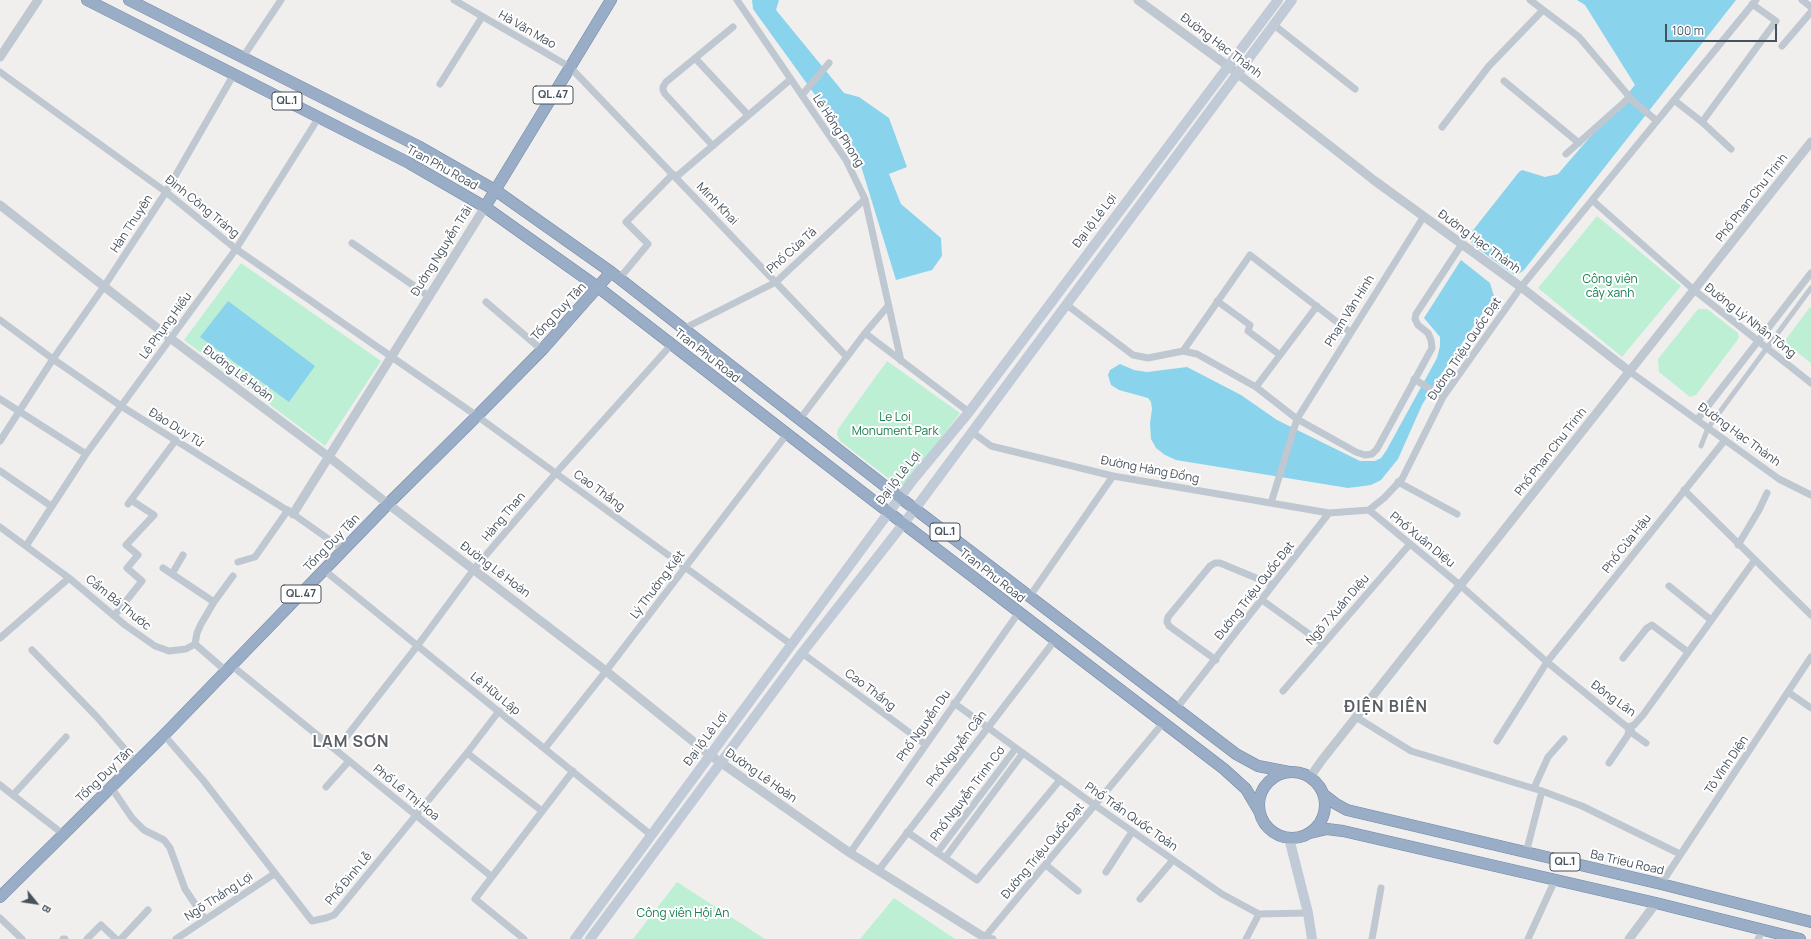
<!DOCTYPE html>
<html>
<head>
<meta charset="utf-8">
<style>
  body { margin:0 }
  #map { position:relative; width:1811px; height:939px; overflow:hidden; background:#f1efee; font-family:Manrope,sans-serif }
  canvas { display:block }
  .north { position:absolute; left:16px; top:883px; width:40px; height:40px; -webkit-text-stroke:3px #fff; paint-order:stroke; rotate:120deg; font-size:11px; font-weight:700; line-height:16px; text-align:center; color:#46515c }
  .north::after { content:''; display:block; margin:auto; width:14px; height:18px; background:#46515c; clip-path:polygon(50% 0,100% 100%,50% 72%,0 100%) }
  .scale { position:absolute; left:1665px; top:24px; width:112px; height:18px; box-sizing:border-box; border:2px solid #46515c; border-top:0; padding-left:5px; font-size:12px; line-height:14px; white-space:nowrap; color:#46515c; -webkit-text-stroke:3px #fff; paint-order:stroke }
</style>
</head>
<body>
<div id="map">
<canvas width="1811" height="939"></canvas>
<div class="north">B</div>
<div class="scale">100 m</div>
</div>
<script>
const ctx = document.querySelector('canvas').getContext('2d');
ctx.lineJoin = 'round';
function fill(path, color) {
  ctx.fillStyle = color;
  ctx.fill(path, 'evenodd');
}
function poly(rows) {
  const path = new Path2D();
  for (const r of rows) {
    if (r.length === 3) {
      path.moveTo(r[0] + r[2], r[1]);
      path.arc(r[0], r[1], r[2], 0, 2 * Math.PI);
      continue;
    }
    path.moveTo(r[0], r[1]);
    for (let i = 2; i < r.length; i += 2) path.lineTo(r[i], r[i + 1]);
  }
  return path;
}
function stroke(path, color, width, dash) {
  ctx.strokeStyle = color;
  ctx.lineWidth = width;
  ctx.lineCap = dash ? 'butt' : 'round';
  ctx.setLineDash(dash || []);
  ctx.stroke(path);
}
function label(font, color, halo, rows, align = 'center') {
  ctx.font = font + ' Manrope,sans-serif';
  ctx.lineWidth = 4;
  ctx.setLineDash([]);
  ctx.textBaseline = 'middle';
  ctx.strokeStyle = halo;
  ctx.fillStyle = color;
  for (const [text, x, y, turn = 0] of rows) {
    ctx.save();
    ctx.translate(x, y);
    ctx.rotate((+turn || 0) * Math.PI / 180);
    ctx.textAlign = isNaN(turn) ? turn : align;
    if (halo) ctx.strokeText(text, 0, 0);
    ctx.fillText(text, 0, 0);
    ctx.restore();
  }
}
const green = poly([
  [1597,216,1681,286,1622,357,1538,288],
  [241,263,381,361,325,446,184,340],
  [1810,307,1811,308,1811,363,1784,342],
  [1698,309,1707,309,1738,333,1739,338,1696,395,1690,397,1659,372,1658,359],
  [887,361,960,413,909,481,904,485,897,485,840,441,837,435,838,429],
  [677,882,765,939,633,939],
  [894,898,955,939,860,939]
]);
const water = poly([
  [752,0,779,0,776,10,844,93,859,97,889,118,907,167,889,174,901,204,941,238,942,256,932,270,896,280,857,153,753,9],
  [1577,0,1736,0,1524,270,1517,275,1513,274,1473,245,1470,240,1470,234,1519,172,1522,170,1545,177,1558,174,1635,85,1585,5],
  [1461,260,1490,283,1494,296,1434,385,1422,405,1398,459,1381,480,1371,485,1348,488,1176,460,1165,455,1156,448,1151,439,1150,423,1152,409,1151,402,1148,398,1119,390,1111,385,1108,375,1110,370,1120,364,1134,370,1147,372,1187,367,1241,395,1277,420,1360,461,1375,461,1381,458,1386,451,1437,358,1440,346,1440,337,1424,318],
  [228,301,315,366,289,402,200,337]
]);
const pedestrian = poly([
  [1701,446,1708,428,1811,288]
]);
const minor = poly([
  [454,0,570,67,847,357],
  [737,0,846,160,865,199,901,361],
  [1530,0,1579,37,1633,101,1657,121],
  [1802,0,1811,7],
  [1274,25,1355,89],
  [1782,46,1811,12],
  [243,57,281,0],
  [695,58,748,115],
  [0,72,166,192,236,249,477,416,792,645],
  [1504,81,1579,143],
  [440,84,482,17],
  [802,95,829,63],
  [1674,100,1702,122,1731,149],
  [1702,122,1776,21,1752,4],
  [1442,127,1489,66,1543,10],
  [713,146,665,94,663,90,663,87,666,82,733,27],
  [1566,154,1630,97],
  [676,177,791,79],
  [1592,200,1694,290,1811,383],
  [352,243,430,297],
  [619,279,648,244,626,222,673,174],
  [1217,301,1250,325,1248,331,1280,355],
  [486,302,542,350],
  [1067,305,1133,355,1148,358,1183,351,1197,354,1256,387,1297,419,1356,452,1365,455,1372,454,1377,449,1432,348,1431,340,1428,333,1418,325,1415,319,1416,314,1462,244],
  [0,320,53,359,121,406,293,514,344,550],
  [683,329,776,282,865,199],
  [865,333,969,412],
  [1183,351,1250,255,1350,332],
  [1629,371,1779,479,1811,495],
  [1414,379,1443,397],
  [1256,387,1317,306],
  [0,399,86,454],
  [800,419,865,333,888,306],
  [1697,420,1811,273],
  [972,432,991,446,1113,476,1329,513],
  [0,441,53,359,105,285,166,192,234,74],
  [0,471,51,506],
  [1398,482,1457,514],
  [1684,490,1811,615],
  [1271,503,1297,419,1424,216],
  [128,504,176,440],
  [1369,510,1461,586,1547,662,1627,727,1634,725,1643,715,1754,561],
  [0,527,69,578,125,625,155,646,169,651,186,649,195,644],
  [1738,545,1759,510,1767,493],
  [26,546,86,454,236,249,319,117],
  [183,555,172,574,214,602],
  [238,562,255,557,288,510],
  [163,568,172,574],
  [324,570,651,835],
  [1669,586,1711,620],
  [1030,596,1113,476],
  [1262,600,1323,644],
  [114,616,142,581,127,568,138,555,126,545,154,515,131,500],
  [0,638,69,578],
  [195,644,197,633,201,624,214,602,233,576],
  [195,644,226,671],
  [32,650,97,717,136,762],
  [802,653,925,744],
  [1623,658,1647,628,1652,625,1688,652],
  [1216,660,1169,626,1167,622,1168,617,1210,566,1215,563,1220,563,1273,585],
  [231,665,492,877],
  [1283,691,1410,544],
  [1788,692,1811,708],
  [954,703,1096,806,1222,894,1259,914,1308,913],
  [1176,709,1329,513,1369,510,1384,498,1402,479,1443,397,1521,287,1756,0],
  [1356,717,1411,751,1542,791,1582,806,1680,854],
  [1631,727,1632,733,1646,743],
  [164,735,203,780,312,921,326,918,334,915,340,908,467,753,499,711],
  [1497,741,1547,662,1725,440],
  [545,748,606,671,787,434],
  [336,750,418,645,474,569,556,473,671,345],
  [467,753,542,811],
  [1609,763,1628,735,1629,727],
  [0,785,63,834],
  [111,787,132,818,144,830,164,840,170,848,185,889,205,919],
  [326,787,349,761],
  [1534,788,1548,757,1564,739],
  [13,795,66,737],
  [907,832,977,880,1060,780],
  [850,853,1019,612],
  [937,853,1016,748],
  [1526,853,1542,791],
  [945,858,1023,753],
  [1046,865,1078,891],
  [878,871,1055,640],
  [1106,872,1132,832],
  [1661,884,1811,657],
  [1140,899,1173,860],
  [0,918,22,939],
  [63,939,65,939],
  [87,939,101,925,116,939],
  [121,939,148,910],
  [176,939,274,874],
  [524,939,475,899,573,771],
  [993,939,985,937,1163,723],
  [1246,939,1259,914],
  [1372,939,1381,888],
  [1528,939,1555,880],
  [1758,939,1763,930]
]);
const tertiary = poly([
  [1138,0,1228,66,1375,181,1521,287,1629,371],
  [0,57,38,0],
  [0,205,170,338,329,457,388,504,606,671,710,755,850,853,987,939],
  [293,514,485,207],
  [1310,777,1322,760,1811,142],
  [1629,939,1656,903]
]);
const secondary = poly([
  [1289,838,1308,913,1312,939],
  [575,939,872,535,912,481,969,412,1278,0],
  [590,939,802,653,915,509,1292,0]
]);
const trunk = poly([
  [87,0,409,163,485,207,599,288,870,498,1224,769,1246,789,1259,811],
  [129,0,418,146,495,190,611,272,881,483,1236,754,1258,766,1289,772],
  [485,207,611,0],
  [1292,805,33],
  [1323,794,1336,804,1347,810,1661,884,1811,922],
  [1310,833,1327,829,1343,831,1656,903,1800,939],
  [0,897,164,735,388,504,477,416,542,350,611,272]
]);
const shields = [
  [553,95,40],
  [287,101,30],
  [945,532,30],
  [301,594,40],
  [1565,862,30]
];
const shieldNames = [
  ["QL.47",553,95],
  ["QL.1",287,101],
  ["QL.1",945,532],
  ["QL.47",301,594],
  ["QL.1",1565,862]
];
const streetNames = [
  ["Hà Văn Mao",527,30,30],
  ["Đường Hạc Thành",1221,46,37],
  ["Lê Hồng Phong",838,131,57],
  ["Tran Phu Road",442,168,29],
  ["Phố Phan Chu Trinh",1752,198,-52],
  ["Minh Khai",717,204,46],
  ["Đinh Công Tráng",202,207,39],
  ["Đại lộ Lê Lợi",1095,221,-53],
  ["Hàn Thuyên",132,224,-57],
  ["Đường Hạc Thành",1479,242,36],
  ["Đường Nguyễn Trãi",442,251,-58],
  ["Phố Cửa Tả",792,251,-42],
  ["Phạm Văn Hinh",1350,311,-58],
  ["Tống Duy Tân",559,312,-47],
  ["Đường Lý Nhân Tông",1750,321,38],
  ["Lê Phụng Hiểu",166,326,-54],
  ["Đường Triệu Quốc Đạt",1465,349,-56],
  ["Tran Phu Road",707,356,38],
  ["Đường Lê Hoàn",238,374,37],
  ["Đào Duy Từ",176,428,32],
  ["Đường Hạc Thành",1739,435,36],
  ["Phố Phan Chu Trinh",1551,452,-52],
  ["Đường Hàng Đồng",1150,470,11],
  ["Đại lộ Lê Lợi",899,478,-52],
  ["Cao Thắng",599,491,36],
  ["Hàng Than",504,517,-50],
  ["Phố Xuân Diệu",1422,540,39],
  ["Tống Duy Tân",332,543,-46],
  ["Phố Cửa Hậu",1627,544,-52],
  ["Đường Lê Hoàn",495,570,37],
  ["Tran Phu Road",992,576,38],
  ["Lý Thường Kiệt",658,585,-53],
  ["Đường Triệu Quốc Đạt",1255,591,-52],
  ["Cầm Bá Thước",118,603,39],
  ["Ngõ 7 Xuân Diệu",1338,610,-49],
  ["Cao Thắng",870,690,37],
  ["Lê Hữu Lập",495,694,39],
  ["Đông Lân",1613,699,36],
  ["Phố Nguyễn Du",924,726,-55],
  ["Đại lộ Lê Lợi",706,739,-53],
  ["Phố Nguyễn Cẩn",957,749,-53],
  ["Tô Vĩnh Diện",1727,765,-56],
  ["Tống Duy Tân",105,775,-44],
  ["Đường Lê Hoàn",761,776,35],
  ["Phố Lê Thị Hoa",406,793,39],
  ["Phố Nguyễn Trinh Cơ",968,794,-53],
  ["Phố Trần Quốc Toản",1131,817,35],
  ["Đường Triệu Quốc Đạt",1043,851,-50],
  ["Ba Trieu Road",1627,863,13],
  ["Phố Đinh Lễ",349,879,-50],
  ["Ngõ Thắng Lợi",219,897,-33]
];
const parkNames = [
  ["Công viên",1610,280],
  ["cây xanh",1610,294],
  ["Le Loi",895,418],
  ["Monument Park",895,432],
  ["Công viên Hội An",683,914]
];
const districtNames = [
  ["ĐIỆN BIÊN",1386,708],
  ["LAM SƠN",351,743]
];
fill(green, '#bcefd3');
fill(water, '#89d3ec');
stroke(trunk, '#7189aa', 12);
stroke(pedestrian, '#bfc8d1', 5);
stroke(minor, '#bfc8d1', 7);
stroke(tertiary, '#bfc8d1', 9);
stroke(secondary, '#c1cbd8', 10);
stroke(trunk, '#9aadc6', 11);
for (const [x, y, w] of shields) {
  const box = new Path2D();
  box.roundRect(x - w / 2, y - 9, w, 18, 3);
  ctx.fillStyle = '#fff';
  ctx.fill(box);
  stroke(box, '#46515c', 1);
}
label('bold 11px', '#46515c', null, shieldNames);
label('12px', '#46515c', '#fff', streetNames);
label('12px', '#167e50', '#fff', parkNames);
ctx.letterSpacing = '1px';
label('bold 16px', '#5b5e64', '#fff', districtNames);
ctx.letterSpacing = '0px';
</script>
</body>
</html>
